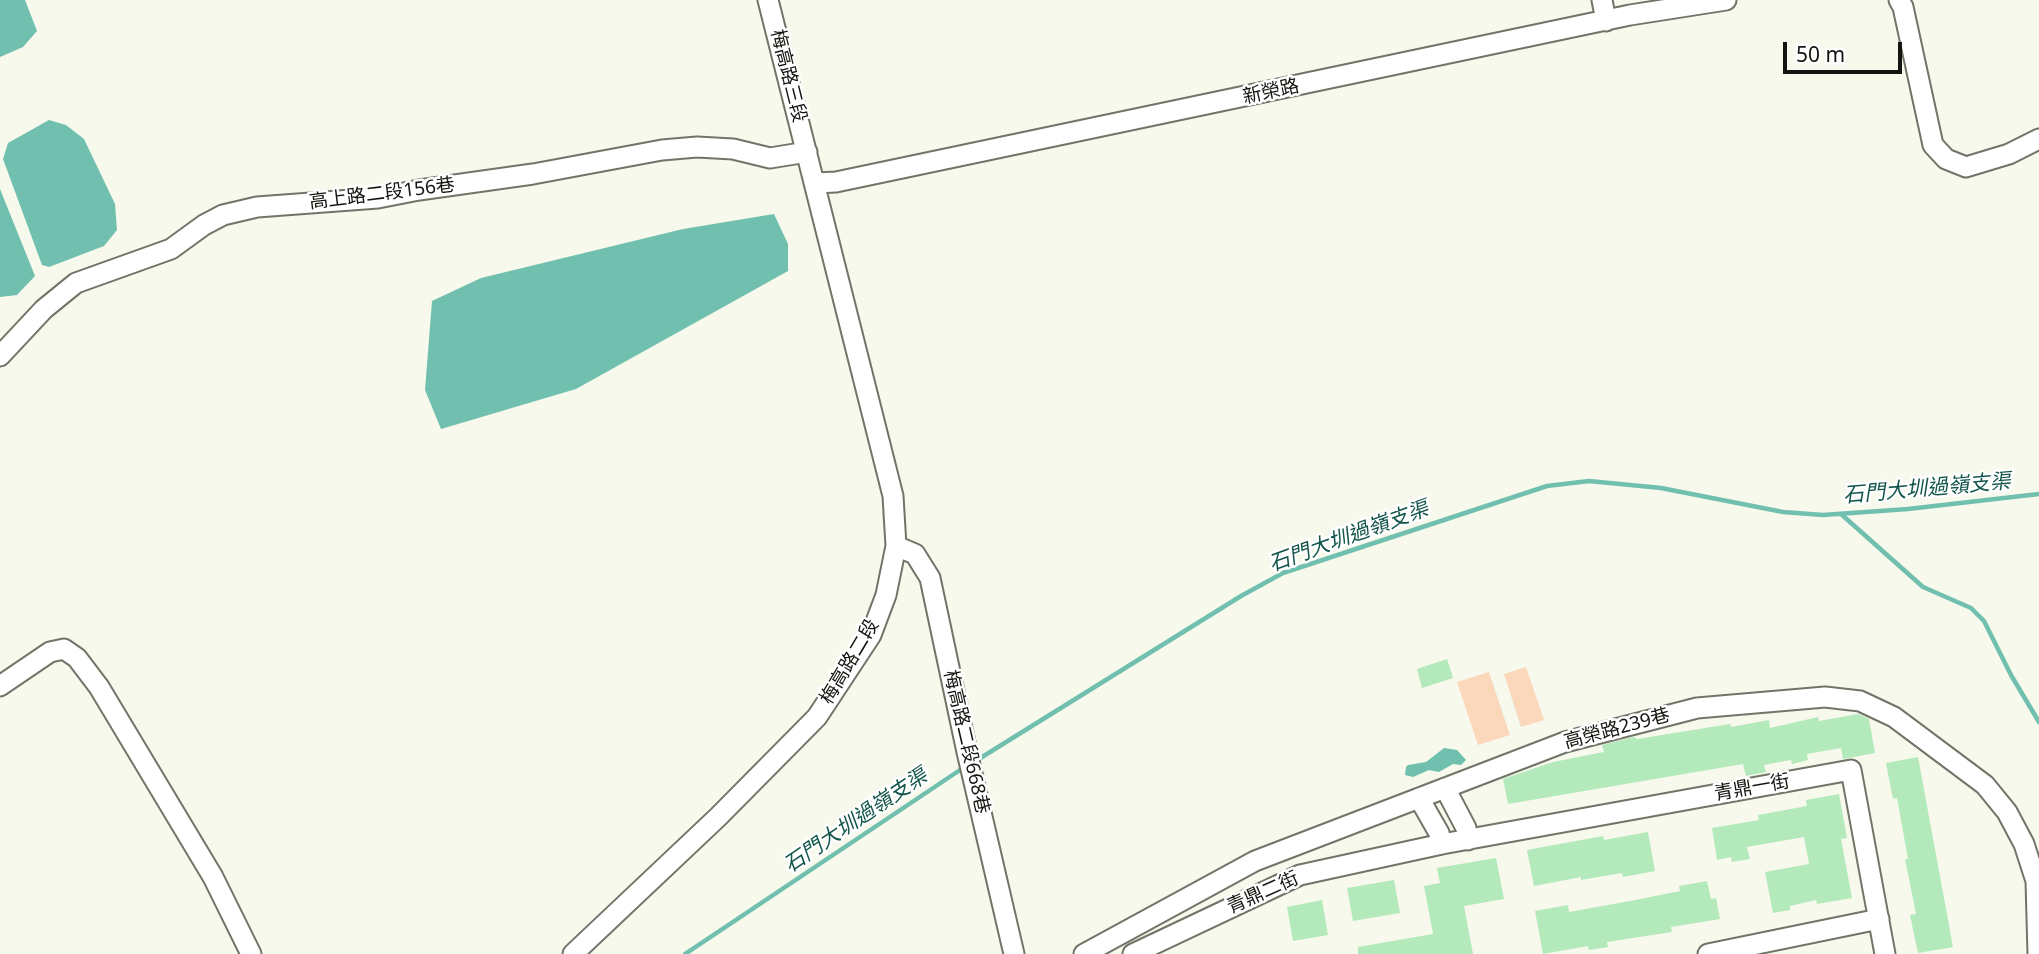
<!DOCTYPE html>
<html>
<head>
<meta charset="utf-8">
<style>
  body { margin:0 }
  #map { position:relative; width:2039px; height:954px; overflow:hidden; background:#f6f9eb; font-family:"Noto Sans",sans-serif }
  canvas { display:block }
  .scale { position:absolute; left:1783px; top:42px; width:119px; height:32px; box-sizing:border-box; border:4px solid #141510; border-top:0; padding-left:9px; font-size:21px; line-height:24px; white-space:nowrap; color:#141510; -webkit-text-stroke:5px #fff; paint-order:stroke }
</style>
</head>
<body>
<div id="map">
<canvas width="2039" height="954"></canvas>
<div class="scale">50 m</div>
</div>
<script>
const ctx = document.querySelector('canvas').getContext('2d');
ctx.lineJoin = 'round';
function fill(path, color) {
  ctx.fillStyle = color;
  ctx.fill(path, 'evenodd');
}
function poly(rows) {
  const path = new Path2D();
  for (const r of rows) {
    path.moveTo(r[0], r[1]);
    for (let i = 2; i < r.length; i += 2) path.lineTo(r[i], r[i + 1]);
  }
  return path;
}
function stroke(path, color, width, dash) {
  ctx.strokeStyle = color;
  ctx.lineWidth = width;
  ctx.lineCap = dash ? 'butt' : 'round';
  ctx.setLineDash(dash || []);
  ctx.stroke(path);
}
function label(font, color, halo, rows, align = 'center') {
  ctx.font = font + ' "Noto Sans","Noto Sans TC",sans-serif';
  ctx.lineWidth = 5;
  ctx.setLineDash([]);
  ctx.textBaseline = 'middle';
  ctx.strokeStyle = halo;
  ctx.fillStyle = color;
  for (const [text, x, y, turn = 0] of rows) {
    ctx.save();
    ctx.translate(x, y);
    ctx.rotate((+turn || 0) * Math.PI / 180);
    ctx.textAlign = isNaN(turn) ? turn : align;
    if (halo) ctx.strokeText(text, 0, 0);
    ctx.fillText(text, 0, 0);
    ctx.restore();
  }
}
const green = poly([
  [1526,667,1544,720,1521,727,1504,674],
  [1489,672,1510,735,1478,745,1457,682]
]);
const water = poly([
  [0,0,25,0,37,31,23,47,0,57],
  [49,120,66,125,84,139,115,204,117,230,104,246,49,267,42,265,3,159,8,143],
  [0,189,35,276,17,295,0,297],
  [774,214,788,244,788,271,576,389,441,429,425,390,432,301,481,278,683,229],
  [1444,748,1457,750,1466,760,1461,765,1453,764,1439,772,1429,770,1413,777,1405,775,1406,767,1408,765,1426,762]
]);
const stream = poly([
  [1841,514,1923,587,1971,608,1984,621,2011,675,2039,722],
  [974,762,1241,596,1283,573,1547,486,1589,481,1661,488,1783,512,1823,515,1908,509,2039,494],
  [685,954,963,768]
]);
const building = poly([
  [1447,659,1453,678,1422,688,1417,669],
  [1858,714,1869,719,1875,753,1843,759,1841,748,1807,754,1808,760,1792,764,1791,760,1764,765,1766,772,1746,776,1743,764,1508,804,1503,779,1553,762,1604,752,1602,745,1634,737,1637,739,1730,724,1731,727,1769,720,1770,728,1818,717,1819,721],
  [1918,757,1953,947,1918,953,1910,915,1916,914,1905,859,1908,859,1897,798,1893,799,1886,763],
  [1839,794,1847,838,1841,839,1852,898,1817,904,1816,900,1790,906,1790,910,1773,913,1765,872,1809,864,1804,837,1747,847,1750,859,1732,862,1731,857,1717,860,1712,828,1759,820,1758,815,1807,806,1806,800],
  [1648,832,1655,871,1623,877,1622,873,1581,880,1581,877,1534,886,1527,850,1603,836,1604,840],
  [1496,858,1504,899,1464,906,1473,954,1358,954,1358,947,1433,934,1424,886,1440,883,1437,868],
  [1394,880,1400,913,1353,921,1347,888],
  [1707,881,1711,899,1716,898,1720,919,1671,927,1672,932,1607,942,1608,947,1589,950,1588,946,1543,954,1535,911,1568,905,1569,912,1630,901,1680,891,1679,886],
  [1322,900,1328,935,1293,941,1287,907]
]);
const minor = poly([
  [1602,0,1606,21],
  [1899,0,1903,7,1933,145,1946,159,1966,167,2009,154,2039,139],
  [815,183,836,182,1630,15,1726,0],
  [0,356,44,309,76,283,171,249,204,225,223,215,257,207,378,198,419,190,533,174,662,150,697,147,733,149,770,158,807,152],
  [896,546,915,554,930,578,967,752,1014,954],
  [0,686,50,652,64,649,77,658,99,687,213,877,251,954],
  [1445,788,1466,828,1468,840],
  [1419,798,1439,833,1442,844],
  [573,954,718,817,817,717,871,635,886,595,896,546,893,496,768,0],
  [1084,954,1255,861,1565,742,1697,708,1825,697,1860,701,1894,717,1985,785,2007,812,2024,844,2036,881,2038,954],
  [1133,954,1300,875,1442,844,1851,770,1885,954],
  [1708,954,1879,919]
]);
const streetNames = [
  ["梅高路三段",788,76,76],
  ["新榮路",1271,92,-12],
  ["高上路二段156巷",382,194,-7],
  ["梅高路二段",850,662,-59],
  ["高榮路239巷",1617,729,-15],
  ["梅高路二段668巷",966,742,77],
  ["青鼎一街",1752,788,-10],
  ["青鼎二街",1263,893,-24]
];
const waterNames = [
  ["石門大圳過嶺支渠",1927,489,-5],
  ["石門大圳過嶺支渠",1349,537,-20],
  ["石門大圳過嶺支渠",856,821,-34]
];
fill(green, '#fbd7bc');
fill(water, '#71c0af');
stroke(stream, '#71c0af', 4.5);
fill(building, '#b4e9bb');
stroke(minor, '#717568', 23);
stroke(minor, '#fff', 19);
label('19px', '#141510', '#fff', streetNames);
label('italic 21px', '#13564b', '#fff', waterNames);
</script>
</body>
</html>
